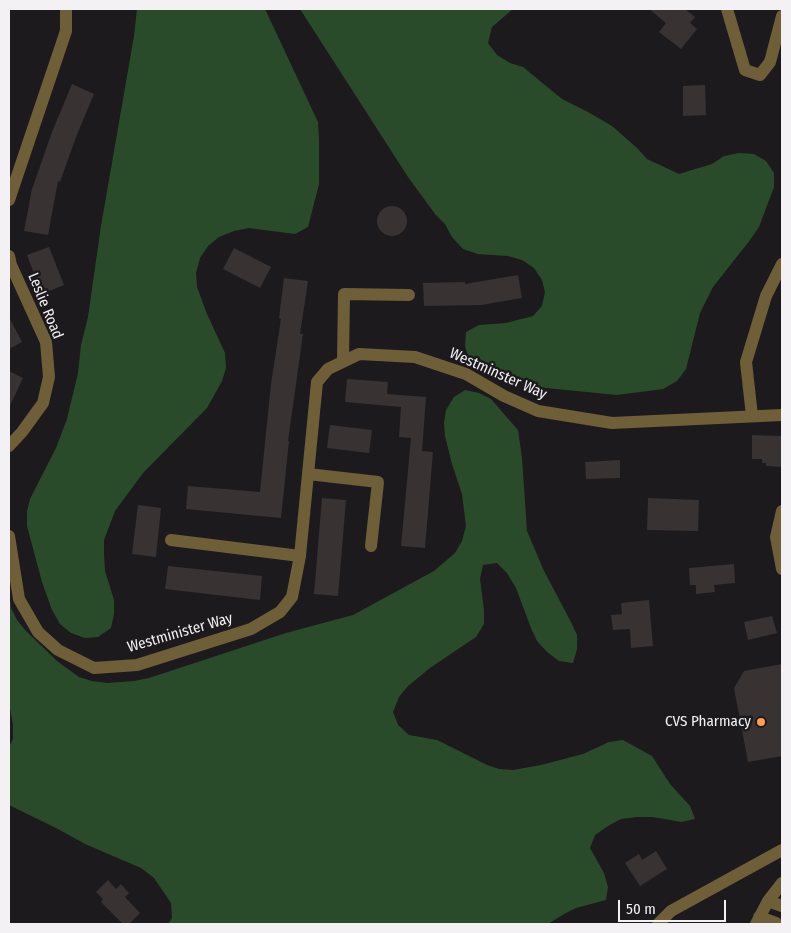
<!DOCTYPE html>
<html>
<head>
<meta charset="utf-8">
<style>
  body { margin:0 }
  #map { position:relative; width:791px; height:933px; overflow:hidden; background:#1d1a1e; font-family:"Fira Sans Condensed",sans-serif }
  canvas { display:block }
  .frame { position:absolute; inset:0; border:10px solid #f3f1f4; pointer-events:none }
  .scale { position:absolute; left:618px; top:900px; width:108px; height:22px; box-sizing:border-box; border:2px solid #f3f1f4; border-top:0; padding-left:6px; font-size:15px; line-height:18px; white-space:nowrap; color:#f3f1f4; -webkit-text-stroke:4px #1d1a1e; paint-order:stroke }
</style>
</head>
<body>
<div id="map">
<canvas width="791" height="933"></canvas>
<div class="frame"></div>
<div class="scale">50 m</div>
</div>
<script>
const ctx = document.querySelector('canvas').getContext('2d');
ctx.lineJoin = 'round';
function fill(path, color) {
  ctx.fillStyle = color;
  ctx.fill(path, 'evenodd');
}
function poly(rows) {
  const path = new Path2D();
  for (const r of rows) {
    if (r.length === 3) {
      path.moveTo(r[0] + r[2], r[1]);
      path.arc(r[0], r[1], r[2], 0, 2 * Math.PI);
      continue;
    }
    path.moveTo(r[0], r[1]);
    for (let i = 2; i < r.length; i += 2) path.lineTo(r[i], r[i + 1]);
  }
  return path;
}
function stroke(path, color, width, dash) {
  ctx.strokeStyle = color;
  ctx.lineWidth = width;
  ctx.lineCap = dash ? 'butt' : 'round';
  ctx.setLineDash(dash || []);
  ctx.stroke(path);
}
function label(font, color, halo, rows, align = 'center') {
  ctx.font = font + ' "Fira Sans Condensed",sans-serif';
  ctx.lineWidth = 5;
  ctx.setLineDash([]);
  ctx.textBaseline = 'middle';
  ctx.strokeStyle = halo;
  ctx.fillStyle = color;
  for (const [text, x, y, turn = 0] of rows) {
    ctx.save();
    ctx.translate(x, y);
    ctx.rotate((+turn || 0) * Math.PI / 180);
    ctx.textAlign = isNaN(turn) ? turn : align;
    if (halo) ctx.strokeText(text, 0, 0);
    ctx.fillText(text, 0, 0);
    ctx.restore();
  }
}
const forest = poly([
  [137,9,265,9,318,122,319,139,319,184,308,227,295,234,249,228,234,231,219,237,208,246,200,258,196,273,197,287,207,314,225,353,226,368,222,381,207,408,143,473,115,511,104,540,104,554,105,571,114,600,114,614,111,628,98,637,85,638,71,633,60,624,52,610,42,582,27,526,27,511,30,499,56,448,67,419,78,373,81,345,88,317,101,226,134,36],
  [300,9,513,9,492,27,488,43,497,55,510,63,523,67,562,99,588,112,612,126,637,148,647,159,679,174,712,164,724,156,739,153,754,154,766,161,774,173,774,187,759,227,750,240,713,287,700,313,686,369,677,381,663,389,617,395,536,387,507,381,492,376,479,369,469,359,465,346,466,332,479,325,506,323,533,316,542,306,545,292,542,280,534,268,522,260,508,256,478,254,463,249,452,237,445,224,435,214,408,177],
  [465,390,479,393,491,399,518,430,522,458,527,531,544,571,571,622,577,635,577,649,573,663,559,661,547,652,537,641,531,628,516,588,507,573,497,563,483,565,480,579,484,610,484,624,476,637,430,668,408,686,399,697,393,712,398,725,409,735,437,740,487,765,499,769,513,770,541,765,583,754,609,742,623,740,652,756,670,784,690,806,695,819,681,822,653,817,637,817,621,819,608,826,595,835,590,848,604,873,608,887,606,900,576,908,564,914,548,924,168,924,172,918,171,903,154,878,141,868,85,844,58,829,9,805,9,747,13,739,13,725,9,703,9,590,11,608,17,620,26,631,57,661,79,677,92,681,107,683,134,681,149,678,286,633,353,615,434,571,455,553,462,541,466,526,462,494,452,464,445,436,444,423,446,410,454,397]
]);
const building = poly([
  [649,9,685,9,695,17,690,23,697,29,681,49,659,32,666,23],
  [72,84,94,94,76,137,60,182,58,181,48,235,24,231,32,189,52,132],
  [705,85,706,115,683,116,683,86],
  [392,221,15],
  [49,247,64,285,42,294,27,255],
  [234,248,271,267,260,288,223,269],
  [518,275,522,298,481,305,424,306,423,283,465,282,465,284],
  [284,278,308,281,300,334,303,334,288,441,289,441,281,518,186,509,188,486,260,492,271,384,281,319,279,318],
  [9,317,22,342,9,349],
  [9,371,23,378,9,408],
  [347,379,388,382,387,394,426,397,422,451,433,452,425,548,401,546,411,438,399,437,401,407,345,402],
  [330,425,372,430,369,453,327,448],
  [752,435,782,436,782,467,766,466,766,463,762,463,762,459,752,459],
  [620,460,620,478,586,479,585,462],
  [322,498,346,500,338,596,314,594],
  [648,498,699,500,698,531,647,530],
  [138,505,161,508,156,557,132,554],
  [734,564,735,583,714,585,715,592,696,594,696,585,690,585,689,568],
  [168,566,262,576,260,600,165,589],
  [649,600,653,646,631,648,630,629,613,630,611,615,622,614,621,603],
  [772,616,777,633,748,640,744,622],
  [782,664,782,756,748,762,734,688,744,671],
  [656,851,667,869,640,886,625,863,639,854,642,860],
  [108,880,116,889,121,884,129,893,125,897,140,913,129,924,123,924,101,902,103,899,96,892]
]);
const minor = poly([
  [727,9,745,70,760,75,770,62,782,16],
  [9,200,66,31,66,9],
  [9,256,11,265,46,342,49,377,43,403,22,432,9,446],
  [343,361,344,294,409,295],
  [752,416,746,362,766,296,782,264],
  [308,474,378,482,371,546],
  [782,511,776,537,782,569],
  [9,536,19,599,38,632,58,650,94,668,137,665,251,629,280,612,292,597,300,556,317,382,328,369,359,354,415,357,466,374,504,396,538,411,612,423,782,415],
  [171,540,300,556],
  [768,901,782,906],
  [759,917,776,923],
  [658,924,671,911,782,850],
  [756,924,768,901,782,883]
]);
const markers = [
  [761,722,5,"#fc9d54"]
];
const streetNames = [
  ["Leslie Road",45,306,68],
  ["Westminster Way",498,374,24],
  ["Westminister Way",180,633,-16]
];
const poiNames = [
  ["CVS Pharmacy",751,722]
];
fill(forest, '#2a4b29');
fill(building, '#383232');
stroke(minor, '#6e5f39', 12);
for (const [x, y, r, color] of markers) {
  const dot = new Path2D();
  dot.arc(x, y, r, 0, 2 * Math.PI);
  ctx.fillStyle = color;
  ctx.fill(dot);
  stroke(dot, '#1d1a1e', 2);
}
label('15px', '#f3f1f4', '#1d1a1e', streetNames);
label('15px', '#f3f1f4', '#1d1a1e', poiNames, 'right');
</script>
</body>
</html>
